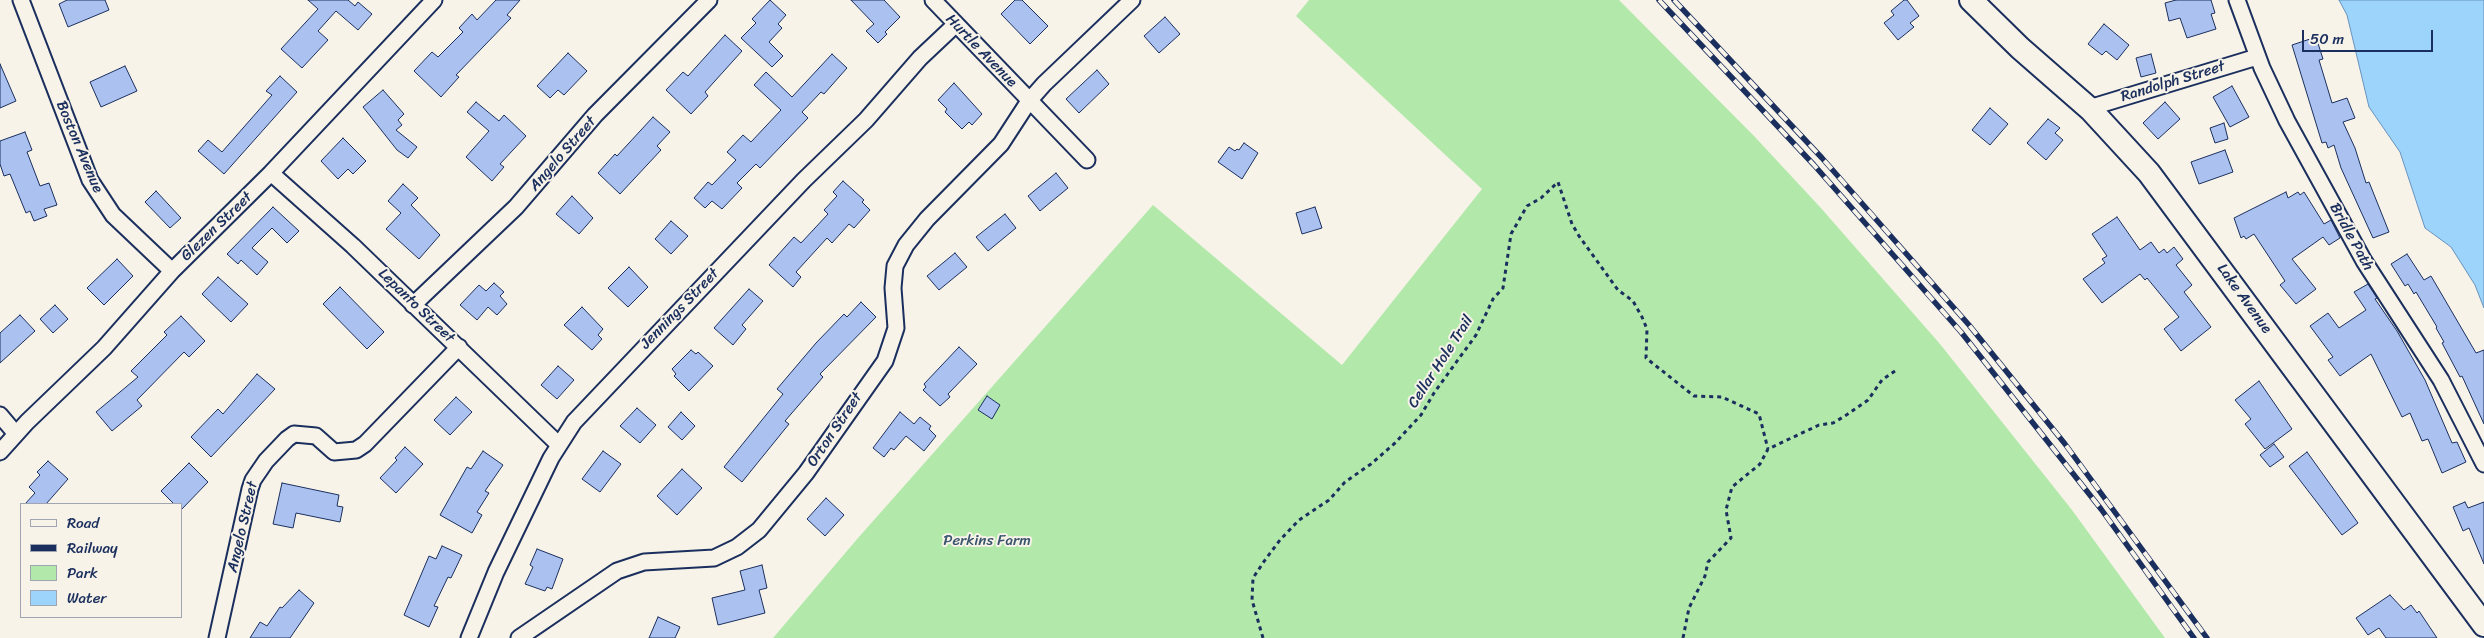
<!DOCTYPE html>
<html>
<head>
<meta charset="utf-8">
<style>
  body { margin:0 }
  #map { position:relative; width:2484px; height:638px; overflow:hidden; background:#f7f3e8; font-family:Sriracha,sans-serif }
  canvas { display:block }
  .legend { position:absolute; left:20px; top:503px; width:162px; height:115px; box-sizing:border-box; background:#f7f3e8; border:1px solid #9fa5b1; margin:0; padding:6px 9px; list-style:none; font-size:15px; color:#1b2f5e }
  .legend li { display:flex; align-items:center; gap:10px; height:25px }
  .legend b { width:25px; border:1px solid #9fa5b1 }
  .scale { position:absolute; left:2302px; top:30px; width:131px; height:22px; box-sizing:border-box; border:2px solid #1b2f5e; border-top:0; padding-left:6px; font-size:15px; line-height:18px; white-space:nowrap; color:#1b2f5e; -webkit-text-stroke:4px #f7f3e8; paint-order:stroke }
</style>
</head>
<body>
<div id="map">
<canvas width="2484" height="638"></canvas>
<ul class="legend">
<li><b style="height:6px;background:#f7f3e8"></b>Road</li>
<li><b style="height:6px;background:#1b2f5e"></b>Railway</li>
<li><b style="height:14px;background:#b2e9ab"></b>Park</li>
<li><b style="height:14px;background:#9cd4fc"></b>Water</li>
</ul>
<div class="scale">50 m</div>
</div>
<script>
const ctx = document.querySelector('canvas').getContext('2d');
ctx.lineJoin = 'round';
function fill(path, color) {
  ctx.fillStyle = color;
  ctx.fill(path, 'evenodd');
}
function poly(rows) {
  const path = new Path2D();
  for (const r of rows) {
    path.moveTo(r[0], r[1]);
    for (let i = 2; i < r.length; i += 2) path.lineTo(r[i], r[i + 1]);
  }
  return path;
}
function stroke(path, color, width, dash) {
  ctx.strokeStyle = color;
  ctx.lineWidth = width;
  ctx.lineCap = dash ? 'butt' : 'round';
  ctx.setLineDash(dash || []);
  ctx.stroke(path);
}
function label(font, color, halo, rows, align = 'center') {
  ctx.font = font + ' Sriracha,sans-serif';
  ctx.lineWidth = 4;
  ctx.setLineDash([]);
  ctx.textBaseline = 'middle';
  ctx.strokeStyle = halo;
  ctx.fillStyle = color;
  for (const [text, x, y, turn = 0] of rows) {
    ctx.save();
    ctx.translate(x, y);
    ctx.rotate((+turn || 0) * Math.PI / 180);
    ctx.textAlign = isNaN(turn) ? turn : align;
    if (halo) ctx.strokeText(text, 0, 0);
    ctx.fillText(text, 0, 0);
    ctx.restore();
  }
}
const green = poly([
  [1309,0,1619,0,1754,136,1820,207,1940,344,2072,510,2165,638,773,638,858,538,1153,205,1342,365,1482,189,1296,16]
]);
const water = poly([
  [2339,0,2484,0,2484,308,2475,285,2451,247,2425,228,2400,152,2369,107,2347,15,2339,0]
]);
const building = poly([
  [67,0,105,0,109,10,68,27,59,4,67,0],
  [308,0,348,0,355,6,358,2,372,14,358,30,336,11,318,31,328,40,302,68,281,49,318,9,308,0],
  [496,0,520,0,507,15,511,18,456,75,459,77,441,97,414,71,432,52,438,57,463,32,459,28,472,14,477,20,496,0],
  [770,0,786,15,778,24,782,28,769,42,783,56,772,67,741,38,756,23,752,19,770,0],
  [851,0,884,0,900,17,885,32,887,34,878,43,866,31,874,24,851,0],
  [1015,0,1022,0,1048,26,1030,44,1001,14,1015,0],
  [1904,0,1907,0,1919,16,1910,23,1914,27,1898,40,1884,23,1894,15,1891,11,1904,0],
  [2176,0,2211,0,2215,13,2211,14,2216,29,2187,38,2180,18,2169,21,2165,3,2176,0],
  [1165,17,1180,34,1159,53,1144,36,1165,17],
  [2104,24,2129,45,2117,60,2106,51,2102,55,2088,44,2104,24],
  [725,35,742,51,705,92,708,96,691,114,666,90,683,72,688,76,725,35],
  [2316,37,2323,59,2319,60,2332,103,2347,98,2355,118,2343,122,2355,148,2366,183,2369,182,2389,232,2373,238,2341,168,2334,145,2328,148,2326,142,2322,143,2292,45,2316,37],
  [568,53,587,71,564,95,558,90,550,98,537,86,568,53],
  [832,54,847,68,824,94,821,92,802,112,808,118,760,168,756,164,737,183,742,188,722,209,712,201,705,208,694,198,708,182,712,185,736,160,727,152,743,135,751,142,781,110,754,85,766,72,792,97,832,54],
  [2151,54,2156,73,2141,77,2136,58,2151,54],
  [0,64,16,101,0,108,0,64],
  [125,66,137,91,101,107,90,82,125,66],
  [1097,70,1109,84,1079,113,1066,99,1097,70],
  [280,76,297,92,224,174,198,151,208,140,222,152,272,95,266,91,280,76],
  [954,83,982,114,972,125,969,122,962,129,945,112,947,109,938,100,954,83],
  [2232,86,2249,117,2230,127,2213,97,2232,86],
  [383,90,404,114,398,120,402,125,396,130,417,147,408,158,397,150,363,107,383,90],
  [476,102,499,121,504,115,526,136,500,164,504,167,492,181,466,157,489,131,467,112,476,102],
  [2165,102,2180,119,2158,139,2143,123,2165,102],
  [1990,108,2008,124,1990,145,1972,130,1990,108],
  [653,117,670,132,657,146,661,150,620,194,598,173,615,154,617,156,653,117],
  [2048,119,2060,128,2055,133,2063,140,2046,160,2027,143,2048,119],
  [2224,123,2228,139,2215,143,2210,128,2224,123],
  [25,132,32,150,27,152,40,186,49,183,57,205,44,209,47,216,34,221,30,211,26,213,10,174,4,176,0,164,0,141,25,132],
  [343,138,366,161,353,174,348,169,338,179,321,161,343,138],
  [1244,143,1258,153,1242,179,1218,162,1229,147,1235,151,1237,149,1239,150,1244,143],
  [2225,150,2233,172,2199,184,2191,162,2225,150],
  [1056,173,1068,188,1040,211,1028,196,1056,173],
  [843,181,864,200,862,202,870,210,854,228,849,224,832,243,827,238,796,272,801,277,793,287,769,265,794,237,801,243,828,214,824,210,837,196,833,192,843,181],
  [403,184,418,198,411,205,440,235,419,259,386,229,401,213,388,201,403,184],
  [156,191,181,218,170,228,145,202,156,191],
  [2286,192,2288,198,2298,192,2300,195,2304,192,2324,224,2331,220,2340,238,2329,245,2323,237,2292,259,2316,289,2296,304,2280,285,2285,281,2254,234,2246,239,2244,236,2241,238,2234,218,2286,192],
  [572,196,593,218,579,234,556,214,572,196],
  [273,207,299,231,287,243,272,228,252,248,268,262,257,275,241,260,238,264,227,254,273,207],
  [1315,207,1322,228,1302,234,1296,213,1315,207],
  [1005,214,1016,228,988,251,976,237,1005,214],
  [2117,217,2140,250,2151,242,2159,253,2164,249,2167,253,2174,247,2183,259,2176,265,2192,285,2184,292,2211,327,2181,351,2164,329,2179,317,2147,278,2145,280,2140,274,2102,303,2083,279,2105,263,2102,259,2107,256,2092,234,2117,217],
  [671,221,688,236,671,254,655,239,671,221],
  [955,253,967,267,939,290,927,276,955,253],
  [2407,254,2424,280,2431,276,2476,353,2484,350,2484,424,2462,376,2460,377,2442,343,2444,342,2436,328,2437,327,2416,292,2414,294,2408,284,2405,286,2391,264,2407,254],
  [117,259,133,276,104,305,87,288,117,259],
  [629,267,648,287,628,307,608,288,629,267],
  [218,277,248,304,231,322,202,294,218,277],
  [494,283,504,292,500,296,507,304,497,315,488,307,477,320,460,305,479,285,486,291,494,283],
  [2368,284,2377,298,2375,299,2397,331,2425,380,2452,443,2457,442,2466,462,2442,473,2428,439,2422,441,2410,413,2402,417,2371,354,2340,376,2328,360,2333,357,2310,326,2328,313,2339,328,2366,310,2354,292,2368,284],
  [340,287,384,332,367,349,323,304,340,287],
  [749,289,763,301,742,325,746,329,733,345,714,328,749,289],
  [861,302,876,317,820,374,823,377,785,421,789,424,742,482,724,467,783,394,777,389,816,343,844,314,847,317,861,302],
  [55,305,68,319,53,333,40,319,55,305],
  [582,307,603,329,598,335,602,339,592,350,564,325,582,307],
  [20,315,35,331,0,363,0,333,20,315],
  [181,316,205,341,189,357,184,352,137,400,142,406,112,431,96,412,138,377,131,371,167,335,164,332,181,316],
  [959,347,977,364,948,394,950,397,940,406,923,390,926,387,924,384,959,347],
  [691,350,696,354,698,352,713,366,689,391,674,376,676,374,672,369,691,350],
  [558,366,574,380,557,399,541,385,558,366],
  [257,374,275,389,211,457,191,437,218,409,223,414,257,374],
  [2259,381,2292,429,2265,449,2245,424,2251,419,2235,400,2259,381],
  [987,396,1000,405,992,419,978,410,987,396],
  [456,397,472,412,450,435,434,420,456,397],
  [637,408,656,425,640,443,620,426,637,408],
  [681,412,695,426,682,440,668,427,681,412],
  [900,412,914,424,920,417,931,426,929,429,936,436,924,451,906,436,894,450,891,448,884,457,873,448,900,412],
  [2274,444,2284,457,2270,467,2260,455,2274,444],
  [405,447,423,464,396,493,380,478,397,460,395,458,405,447],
  [483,451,503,465,485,491,489,493,477,512,482,515,472,533,440,515,467,467,471,469,483,451],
  [603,451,621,464,600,492,582,479,603,451],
  [2307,452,2358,523,2342,535,2289,466,2307,452],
  [48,461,68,479,46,504,25,504,35,493,29,487,40,475,37,472,48,461],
  [189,463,208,482,181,510,181,504,174,504,161,491,189,463],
  [682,469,702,488,677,515,657,496,682,469],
  [282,483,339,495,337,506,343,507,340,522,296,513,293,528,273,524,282,483],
  [826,498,844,515,825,536,807,519,826,498],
  [2465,502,2468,508,2484,502,2484,564,2469,528,2463,531,2453,507,2465,502],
  [442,546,462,555,451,578,448,577,434,606,438,607,429,627,404,615,429,556,436,559,442,546],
  [537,549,563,559,552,589,547,587,545,591,525,584,533,567,530,565,537,549],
  [762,565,767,588,759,590,765,613,718,625,712,598,745,590,740,571,762,565],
  [299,590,314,603,290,638,250,638,260,622,267,626,280,607,282,608,299,590],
  [2390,595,2404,610,2411,605,2417,613,2419,611,2437,638,2386,638,2379,628,2368,635,2356,618,2390,595],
  [658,617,680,627,675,638,649,638,658,617]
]);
const path = poly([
  [1263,638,1252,600,1253,578,1265,560,1280,540,1299,520,1329,500,1345,482,1371,464,1395,443,1421,415,1434,393,1476,335,1493,299,1503,288,1511,234,1527,206,1541,198,1558,182,1572,224,1579,236,1618,290,1633,301,1642,317,1647,329,1646,358,1694,396,1722,397,1759,414,1768,449],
  [1683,638,1689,608,1705,576,1708,562,1731,538,1726,510,1732,487,1760,464,1768,449,1819,425,1833,423,1845,416,1868,400,1882,380,1895,371]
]);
const street = poly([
  [21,0,90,180,113,215,172,271],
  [933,0,1087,160],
  [2237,0,2262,68,2287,121,2364,261,2441,380,2484,464],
  [2089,108,2257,57],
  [271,173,353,246,558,444],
  [413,305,516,207,595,115,709,0],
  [0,415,16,434],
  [0,452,27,422,104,348,172,271,271,173,434,0],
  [217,638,250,489,253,480,266,461,287,439,294,434,316,436,334,452,356,450,365,444,459,347],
  [469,638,496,572,551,458,574,422,804,180,866,120,920,58,955,25],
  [519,638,617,571,644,562,714,558,737,547,759,530,806,473,885,361,896,328,893,288,895,266,906,245,927,219,1001,144,1029,101,1044,84,1132,0]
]);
const primary = poly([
  [1971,0,2020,48,2091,110,2149,173,2484,625]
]);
const rail = poly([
  [1659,0,1814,165,1961,332,2101,509,2194,638],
  [1674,0,1822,158,1969,325,2065,444,2207,638]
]);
const streetNames = [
  ["Hurtle Avenue",981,51,46],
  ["Randolph Street",2173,82,-17],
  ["Boston Avenue",79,147,67],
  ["Angelo Street",563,154,-49],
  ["Glezen Street",217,227,-44],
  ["Bridle Path",2351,237,61],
  ["Lake Avenue",2244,299,54],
  ["Lepanto Street",416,306,44],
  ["Jennings Street",680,309,-46],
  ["Cellar Hole Trail",1441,362,-57],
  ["Orton Street",835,430,-56],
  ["Angelo Street",243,527,-77]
];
const parkNames = [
  ["Perkins Farm",987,541]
];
fill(green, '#b2e9ab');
fill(water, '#9cd4fc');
stroke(water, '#6892bd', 1);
fill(building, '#abc2f0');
stroke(building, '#1b2f5e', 1);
stroke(street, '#1b2f5e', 19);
stroke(primary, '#1b2f5e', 26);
stroke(path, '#1b2f5e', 3, [4, 4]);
stroke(street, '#f7f3e8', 15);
stroke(primary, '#f7f3e8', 22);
stroke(rail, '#1b2f5e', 5.5);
stroke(rail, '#f7f3e8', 4, [11]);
label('15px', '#1b2f5e', '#f7f3e8', streetNames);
label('15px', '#39546d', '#f7f3e8', parkNames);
</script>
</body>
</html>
